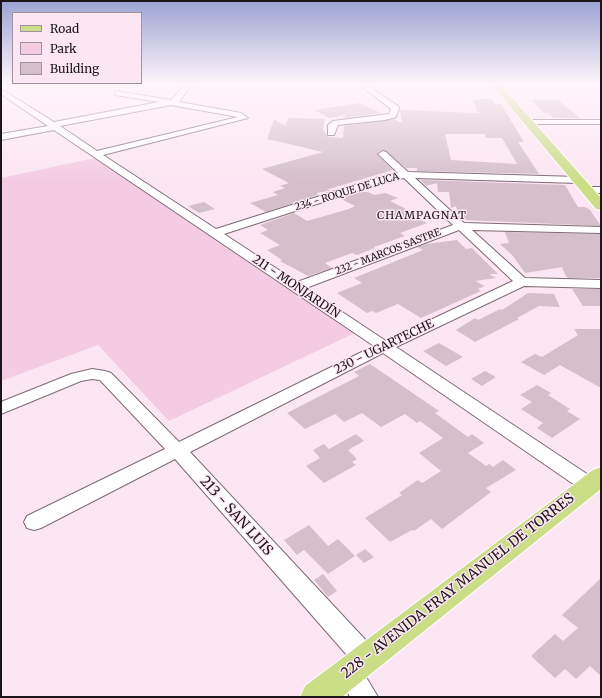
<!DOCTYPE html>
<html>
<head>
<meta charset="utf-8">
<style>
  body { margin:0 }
  #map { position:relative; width:602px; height:698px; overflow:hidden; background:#fce6f3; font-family:Merriweather,serif }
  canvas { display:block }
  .frame { position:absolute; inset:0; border:2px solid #1c1519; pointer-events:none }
  .legend { position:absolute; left:12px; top:12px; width:130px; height:72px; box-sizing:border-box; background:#fce6f3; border:1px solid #a2929c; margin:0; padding:5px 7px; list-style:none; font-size:12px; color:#1c1519 }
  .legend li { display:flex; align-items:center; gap:8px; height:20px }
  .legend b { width:20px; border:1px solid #a2929c }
</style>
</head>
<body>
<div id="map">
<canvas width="602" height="698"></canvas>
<div class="frame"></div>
<ul class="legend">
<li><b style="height:5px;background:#cd8"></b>Road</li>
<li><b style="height:11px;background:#f4cbe3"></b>Park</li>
<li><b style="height:11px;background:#d4bfca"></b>Building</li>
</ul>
</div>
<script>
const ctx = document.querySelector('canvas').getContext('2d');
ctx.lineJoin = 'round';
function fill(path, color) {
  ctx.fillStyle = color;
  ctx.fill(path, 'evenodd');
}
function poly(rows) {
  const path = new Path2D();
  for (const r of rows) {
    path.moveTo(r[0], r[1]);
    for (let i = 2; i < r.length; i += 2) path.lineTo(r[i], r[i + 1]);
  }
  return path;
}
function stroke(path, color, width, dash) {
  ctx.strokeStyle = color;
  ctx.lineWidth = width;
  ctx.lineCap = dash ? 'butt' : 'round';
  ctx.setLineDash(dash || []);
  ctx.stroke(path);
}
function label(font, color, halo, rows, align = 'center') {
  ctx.font = font + ' Merriweather,serif';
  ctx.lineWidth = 3;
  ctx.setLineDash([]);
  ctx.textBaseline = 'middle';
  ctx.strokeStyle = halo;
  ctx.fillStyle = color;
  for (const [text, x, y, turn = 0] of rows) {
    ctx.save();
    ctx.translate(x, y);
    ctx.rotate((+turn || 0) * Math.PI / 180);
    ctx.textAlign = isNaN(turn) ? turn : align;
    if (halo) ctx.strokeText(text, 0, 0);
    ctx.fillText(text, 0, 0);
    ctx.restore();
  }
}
const green = poly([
  [95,158,357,332,169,421,98,345,1,381,1,178]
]);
const building = poly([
  [478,99,492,99,494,104,501,104,524,142,518,142,539,174,417,171,417,168,406,168,383,150,377,153,377,155,393,170,349,183,326,190,333,190,317,193,317,195,266,212,250,203,278,195,273,192,285,188,280,186,289,183,262,169,323,152,267,139,274,119,285,126,288,118,325,119,323,129,328,137,343,138,344,126,394,119,402,123,400,110,478,113,473,100,478,100],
  [445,134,485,134,486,138,502,138,517,164,451,160],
  [531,100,558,100,580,118,554,118,548,113,544,113],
  [359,103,381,113,345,118,345,115,329,118,315,110],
  [421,180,565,185,578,207,585,207,590,210,601,226,465,220,458,214,456,206,451,208,449,192,438,192,437,183,426,186],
  [360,192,368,192,374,195,385,193,398,198,390,201,412,212,404,212,427,223,400,233,405,236,374,247,375,248,357,255,352,253,325,263,332,268,308,276,280,261,282,260,267,250,280,245,260,233,268,230,260,225,294,213,307,221,349,209,355,206,339,198],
  [204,202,215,209,199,213,188,206],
  [505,232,601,234,601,278,567,278,562,268,563,267,525,273,513,256,500,244,509,243],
  [457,240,466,249,472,248,498,274,489,274,496,278,475,281,485,286,478,289,481,291,421,318,398,304,376,313,372,311,367,313,337,293,362,283,354,278,423,250,417,247,426,244],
  [572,289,601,289,601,306,583,306],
  [528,293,554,294,560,307,539,306,517,318,519,319,475,342,456,330,475,318,478,320,500,309,502,310],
  [574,329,601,329,601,388,560,365,544,375,521,362,535,354,542,357,578,335],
  [439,343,458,354,463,357,446,366,423,351],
  [370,364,439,411,435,413,468,437,472,434,484,443,468,453,486,466,489,464,493,467,503,460,516,470,486,488,491,492,442,529,431,519,414,531,412,530,390,542,365,518,402,495,399,493,418,480,422,483,441,471,419,453,443,438,420,421,417,423,405,414,381,427,362,413,344,422,335,414,305,429,287,413,359,376,354,372],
  [485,371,496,377,482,386,471,379],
  [537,385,551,393,548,395,570,409,567,411,580,419,552,438,537,428,543,423,521,409,532,402,520,395],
  [356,434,364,441,348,450,357,459,352,462,356,465,324,483,306,466,320,458,313,450,324,444,329,449],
  [309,525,328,546,338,539,355,556,328,574,304,550,297,555,284,540],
  [365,549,374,557,364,563,356,555],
  [323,574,337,591,328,597,314,580],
  [601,578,601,676,590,666,576,679,565,669,555,678,531,656,555,634,563,641,578,628,562,615]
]);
const minor = poly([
  [186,84,192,84,179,102,241,113,248,118,103,155,216,229,383,176,398,173,378,154,383,151,386,152,408,172,578,177,583,180,578,183,415,178,464,223,601,227,601,233,472,230,525,278,601,280,601,288,524,286,396,347,596,480,599,485,596,490,589,492,582,490,383,353,190,452,374,649,377,657,374,665,365,669,360,667,378,697,350,697,337,672,340,663,349,660,353,662,175,459,41,528,34,530,27,528,24,522,27,516,165,449,100,380,92,379,81,381,1,414,1,402,71,374,92,369,105,371,111,373,179,442,374,346,54,130,1,140,1,134,48,126,1,94,1,89,54,122,159,102,115,95,115,91,171,100,186,84],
  [171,105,238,117,97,151,60,126,171,105],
  [404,178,453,225,297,282,224,234,388,181,404,178],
  [459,230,513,281,386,341,306,288,459,230],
  [367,84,374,84,371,88,398,106,399,108,396,117,385,120,338,125,334,135,328,135,328,125,333,121,389,114,391,109,365,89,363,88,367,84],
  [525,120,601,120,601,124,525,124,525,120],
  [587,187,601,187,601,193,583,192,582,190,587,187]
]);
const major = poly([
  [491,84,500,84,601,198,601,210,596,209,491,84],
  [601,467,601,489,342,697,300,697,305,686,593,470,601,467]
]);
const farStreetnames = [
  ["234 - ROQUE DE LUCA",347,192,-17],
  ["232 - MARCOS SASTRE",388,252,-21]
];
const farNeighbourhoodnames = [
  ["CHAMPAGNAT",422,216]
];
const streetNames = [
  ["211 - MONJARDÍN",296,287,34],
  ["230 - UGARTECHE",384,347,-26]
];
const nearStreetnames = [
  ["213 - SAN LUIS",236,516,48],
  ["228 - AVENIDA FRAY MANUEL DE TORRES",458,586,-38]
];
fill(green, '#f4cbe3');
fill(building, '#d4bfca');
stroke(minor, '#7d6a75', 2);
stroke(major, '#fff', 2);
fill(minor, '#fff');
fill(major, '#cd8');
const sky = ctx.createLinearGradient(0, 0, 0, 181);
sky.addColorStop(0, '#9ba3d2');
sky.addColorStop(0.46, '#fef4fa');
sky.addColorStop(1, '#fef4fa00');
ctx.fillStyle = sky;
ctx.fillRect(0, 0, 602, 181);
label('10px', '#1c1519', '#fce6f3', farStreetnames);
ctx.letterSpacing = '1px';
label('11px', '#1c1519', '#fce6f3', farNeighbourhoodnames);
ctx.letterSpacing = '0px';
label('12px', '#1c1519', '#fce6f3', streetNames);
label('14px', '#1c1519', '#fce6f3', nearStreetnames);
</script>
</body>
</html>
